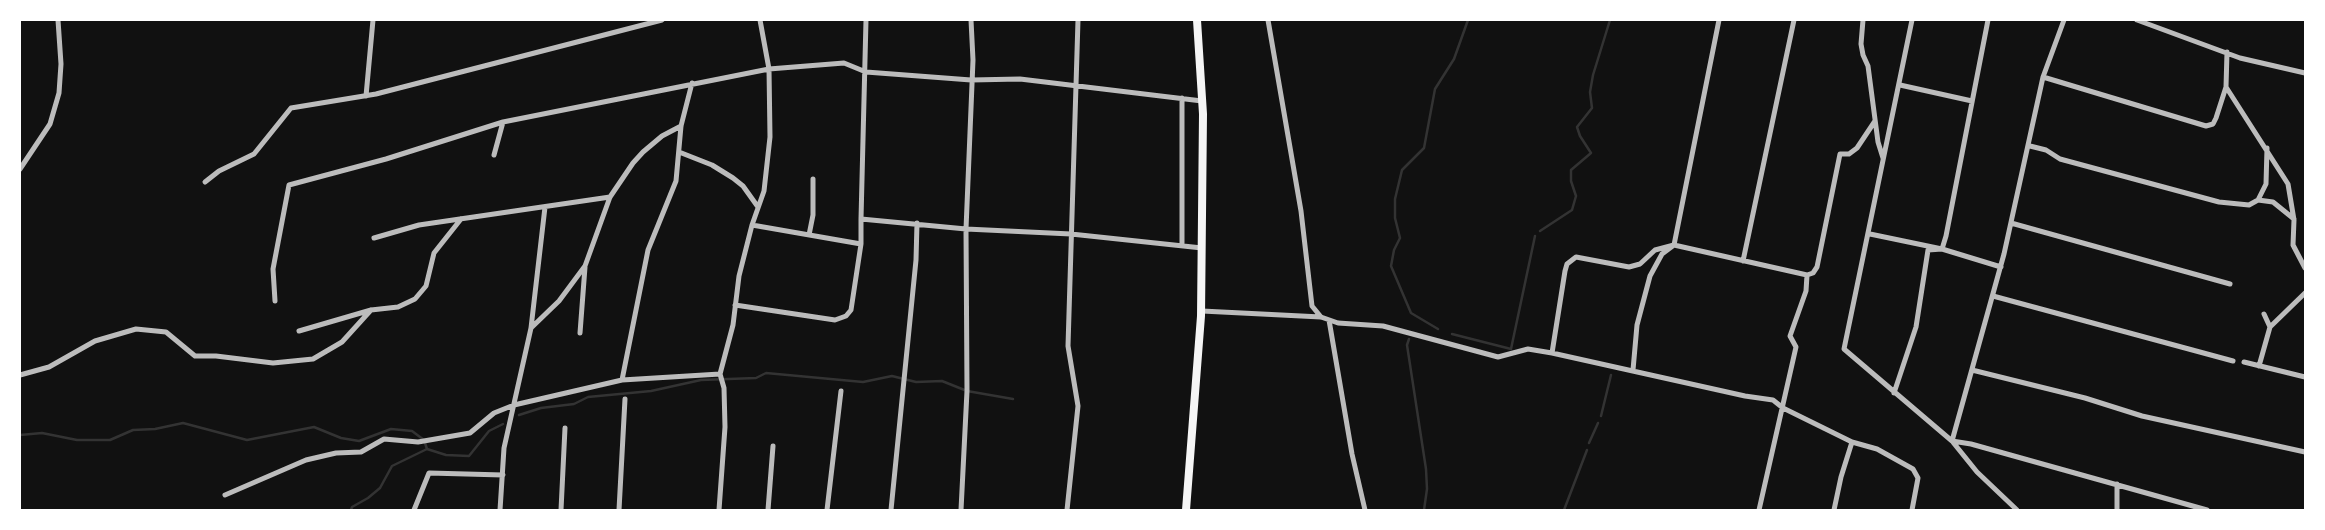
<!DOCTYPE html>
<html>
<head>
<meta charset="utf-8">
<style>
  body { margin:0 }
  #map { position:relative; width:2325px; height:530px; overflow:hidden; background:#111; font-family:Rubik,sans-serif }
  canvas { display:block }
  .frame { position:absolute; inset:0; border:21px solid #fff; pointer-events:none }
</style>
</head>
<body>
<div id="map">
<canvas width="2325" height="530"></canvas>
<div class="frame"></div>
</div>
<script>
const ctx = document.querySelector('canvas').getContext('2d');
ctx.lineJoin = 'round';
function poly(rows) {
  const path = new Path2D();
  for (const r of rows) {
    path.moveTo(r[0], r[1]);
    for (let i = 2; i < r.length; i += 2) path.lineTo(r[i], r[i + 1]);
  }
  return path;
}
function stroke(path, color, width, dash) {
  ctx.strokeStyle = color;
  ctx.lineWidth = width;
  ctx.lineCap = dash ? 'butt' : 'round';
  ctx.setLineDash(dash || []);
  ctx.stroke(path);
}
const stream = poly([
  [1540,231,1572,210,1576,196,1571,181,1571,170,1591,153,1580,136,1577,127,1592,108,1590,92,1593,75,1610,20],
  [1438,329,1411,313,1391,266,1394,250,1400,238,1395,218,1395,199,1402,170,1424,148,1435,89,1454,59,1468,20],
  [1452,334,1511,349,1535,236],
  [1409,339,1407,345,1426,469,1427,489,1424,510],
  [519,415,541,408,574,404,588,397,651,391,701,380,756,378,766,373,863,382,892,376,916,382,942,381,967,391,1013,399],
  [1601,416,1611,375],
  [20,435,42,433,77,440,110,440,133,430,155,429,183,423,247,440,314,427,341,438,359,441,391,429,412,431,424,440,427,449,446,455,469,456,489,431,503,424],
  [1589,443,1598,423],
  [351,510,352,507,368,498,380,488,392,466,427,449],
  [1564,510,1587,450]
]);
const minor = poly([
  [1268,20,1301,211,1312,306,1321,317],
  [1863,20,1861,44,1863,55,1868,66,1878,142,1883,158],
  [1912,20,1844,349,1952,441,1977,472,2017,510],
  [2064,20,2043,77,2004,254,1952,441,1971,444,2207,510],
  [2137,20,2240,58,2305,73],
  [2227,52,2226,87,2288,184,2294,220,2293,245,2305,268],
  [2043,77,2206,126,2213,124,2216,118,2226,87],
  [1900,85,1972,101],
  [366,96,373,20],
  [1182,98,1182,246],
  [2030,146,2046,150,2060,159,2219,202,2249,205,2258,200,2266,184,2267,148],
  [679,152,712,165,733,178,743,186,758,207],
  [494,155,503,122],
  [20,169,50,124,59,93,61,64,58,20],
  [205,182,219,171,254,154,291,108,376,94,662,20],
  [2258,200,2273,202,2294,219],
  [861,219,866,20],
  [2011,223,2230,284],
  [752,225,861,244,861,219,966,229,1071,234,1202,248],
  [1870,234,1942,249,2001,267],
  [809,235,813,215,813,179],
  [374,238,419,225,610,197],
  [1743,261,1794,20],
  [1993,296,2233,361],
  [275,301,273,269,289,185,386,159,503,122,769,69,844,63,866,72,971,80,1020,79,1202,101],
  [735,305,835,320,846,316,851,310,861,244],
  [1202,311,1321,317,1338,323,1383,326,1498,357,1528,349,1552,353,1745,396,1773,400,1783,408,1852,442,1877,449,1913,469,1918,478,1912,510],
  [2264,314,2270,327],
  [1329,320,1352,454,1365,510],
  [531,328,559,301,585,266,610,197,633,163,643,152,662,136,681,126],
  [299,331,371,310,398,307,415,299,426,286,434,253,461,219],
  [580,333,585,267],
  [1552,353,1565,271,1567,264,1576,257,1629,267,1640,264,1655,250,1674,245,1807,275,1813,273,1817,267,1840,154,1849,154,1857,148,1875,121],
  [2244,362,2305,377],
  [2259,366,2270,327,2305,293],
  [1633,370,1637,325,1650,276,1662,254,1674,245,1719,20],
  [1972,370,2085,398,2142,416,2305,452],
  [20,375,49,367,95,341,136,329,166,332,195,356,216,356,273,363,313,359,342,342,371,310],
  [622,380,648,250,676,181,681,126,692,83],
  [1894,393,1916,327,1928,250,1942,249,1946,236,1988,20],
  [225,495,306,460,336,453,361,452,384,439,418,442,470,433,494,413,514,405,622,380,720,374],
  [414,510,429,473,503,475],
  [500,510,504,448,531,328,545,207],
  [561,510,565,428],
  [619,510,625,399],
  [719,510,725,427,724,388,720,374,733,325,739,276,752,225,764,191,770,137,769,69,760,20],
  [768,510,773,446],
  [827,510,841,391],
  [891,510,916,260,917,223],
  [961,510,967,391,966,229,973,60,971,20],
  [1067,510,1078,406,1068,346,1078,20],
  [1759,510,1796,347,1790,336,1806,291,1807,275],
  [1834,510,1841,477,1852,442],
  [2117,510,2117,484]
]);
const secondary = poly([
  [1186,510,1201,316,1203,114,1197,20]
]);
stroke(stream, '#333', 2.5);
stroke(minor, '#bcbcbc', 5);
stroke(secondary, '#f5f5f5', 8);
</script>
</body>
</html>
